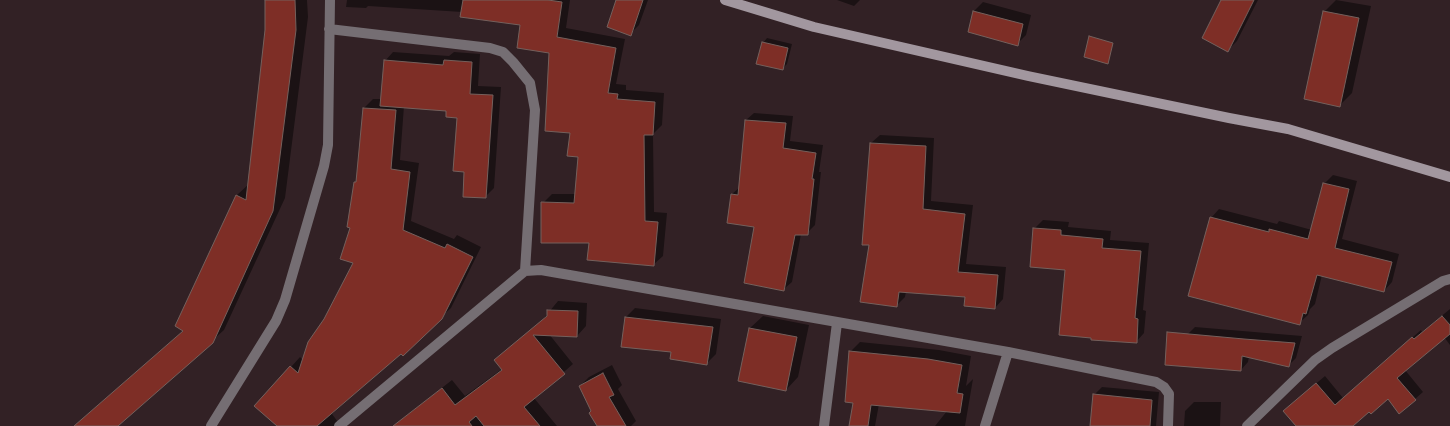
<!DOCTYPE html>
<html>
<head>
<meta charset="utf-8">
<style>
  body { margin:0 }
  canvas { display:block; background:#322125 }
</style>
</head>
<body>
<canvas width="1450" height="426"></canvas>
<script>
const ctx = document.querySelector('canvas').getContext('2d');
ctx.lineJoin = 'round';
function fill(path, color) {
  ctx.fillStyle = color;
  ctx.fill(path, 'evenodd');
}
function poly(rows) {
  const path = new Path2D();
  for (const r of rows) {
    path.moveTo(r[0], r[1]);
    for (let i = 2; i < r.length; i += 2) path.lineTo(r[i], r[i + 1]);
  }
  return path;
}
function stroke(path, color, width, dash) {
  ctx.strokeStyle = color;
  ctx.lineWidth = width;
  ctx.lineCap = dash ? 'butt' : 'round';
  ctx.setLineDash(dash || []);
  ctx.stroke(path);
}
const shadow = poly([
  [266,0,307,0,308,17,285,198,224,330,117,426,74,426,184,330,177,326,237,195,250,183,267,31],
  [347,0,570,0,566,28,625,39,616,84,626,85,626,90,664,93,662,125,653,134,654,212,667,213,663,256,653,265,590,242,543,203,552,194,576,194,580,155,551,52,521,24,462,12,368,6,366,8,346,7],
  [618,0,648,0,639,25,630,34],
  [837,0,860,0,854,6],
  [1222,0,1258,0,1237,41,1228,50],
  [1336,0,1371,6,1352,93,1340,105,1306,98,1325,11],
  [983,2,1031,15,1026,35,1017,44,969,31,974,11],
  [767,38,792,44,787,64,782,69,763,43],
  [393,52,449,56,454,52,480,54,478,86,501,87,494,188,485,197,465,170,459,116,448,110,404,106,400,160,419,163,411,221,454,239,457,235,481,247,451,308,332,414,341,426,287,426,291,367,300,357,303,360,354,262,352,227,355,183,357,180,364,108,373,99,382,99,385,61],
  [754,113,793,116,790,141,823,145,819,172,821,172,815,225,807,233,801,234,792,282,784,289,756,226,732,194,740,187,746,120],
  [880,135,934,138,931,201,973,205,966,264,1006,267,1003,299,995,308,966,296,906,291,905,297,897,305,870,244,871,143],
  [1333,175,1357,181,1342,239,1399,254,1392,282,1384,291,1322,275,1315,304,1310,309,1308,315,1299,323,1211,218,1219,209,1277,224,1279,221,1312,230,1325,183],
  [1043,220,1069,222,1068,227,1111,231,1110,240,1149,243,1143,310,1146,311,1144,333,1136,342,1066,268,1035,228],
  [558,301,587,303,586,326,577,336,549,334,573,364,534,398,557,426,495,426,490,420,483,426,393,426,452,380,465,396,502,369],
  [635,308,721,319,716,354,707,363,672,351,623,346,626,317],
  [1450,309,1450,345,1444,337,1405,370,1423,392,1415,399,1388,397,1369,410,1350,426,1298,426,1293,403,1325,376,1343,398,1421,330,1422,332],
  [763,316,809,325,798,377,786,390,740,380,750,328],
  [1195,327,1302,336,1296,358,1288,366,1249,356,1248,362,1241,370,1187,335],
  [860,342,939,350,971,356,966,386,973,379,965,426,935,426,947,411,879,404,875,426,850,426,855,402,850,352],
  [612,365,622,385,618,389,636,421,631,426,598,426,580,386,589,377],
  [1102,387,1159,392,1156,426,1091,426,1094,395],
  [1194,402,1221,402,1220,426,1184,426,1185,411]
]);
const building = poly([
  [265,0,295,0,296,30,273,211,213,343,118,426,74,426,183,331,175,326,236,195,246,200,265,30,265,0],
  [463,0,548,0,562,2,557,37,616,48,608,93,618,94,617,99,655,102,653,135,644,135,645,221,658,222,654,266,587,260,589,243,541,243,541,202,574,203,578,157,567,156,570,133,545,131,549,53,517,48,520,25,460,17,463,0],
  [616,0,643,0,631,36,607,27,616,0],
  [1221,0,1254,0,1228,52,1202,38,1221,0],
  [973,11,1023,24,1018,46,968,32,973,11],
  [1323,11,1359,18,1340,107,1304,99,1323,11],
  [1089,36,1113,43,1108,64,1084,57,1089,36],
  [762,42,788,48,783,70,756,64,762,42],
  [384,60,443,65,444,60,472,62,470,94,493,95,486,198,463,197,464,172,453,171,457,118,446,117,446,111,380,106,384,60],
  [363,108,396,110,391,169,410,172,403,230,445,248,447,244,473,257,442,319,403,356,401,354,317,426,277,426,254,406,290,366,298,373,308,342,324,319,353,263,340,259,350,228,347,227,354,182,356,182,363,108],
  [745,120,786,123,783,148,816,153,812,179,814,179,808,235,795,235,784,291,744,283,754,227,727,223,731,194,738,195,745,120],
  [870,143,926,146,923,209,965,214,958,272,998,275,995,309,964,306,965,297,899,292,897,307,860,302,869,245,862,245,870,143],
  [1323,183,1349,189,1335,248,1392,262,1384,292,1317,275,1306,314,1303,313,1300,325,1188,296,1210,217,1269,232,1269,229,1308,239,1323,183],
  [1033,228,1061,230,1061,235,1103,239,1102,248,1141,251,1135,318,1138,319,1137,343,1091,340,1091,338,1059,335,1065,270,1030,267,1033,228],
  [547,310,578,311,577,337,533,335,565,374,524,407,540,426,484,426,476,416,469,422,472,426,393,426,442,388,455,405,502,370,494,360,547,316,547,310],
  [1442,316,1450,325,1450,334,1397,378,1416,400,1399,414,1388,399,1371,414,1369,412,1353,426,1296,426,1283,411,1316,383,1335,405,1412,337,1414,339,1442,316],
  [625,317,713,327,707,365,670,359,671,352,621,347,625,317],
  [749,328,797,337,786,391,738,381,749,328],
  [1167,332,1244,339,1295,343,1289,367,1242,356,1241,371,1165,365,1167,332],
  [849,351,928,359,962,365,957,393,963,394,960,413,871,405,868,426,849,426,853,403,845,402,849,351],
  [603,373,614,395,609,397,626,426,597,426,589,413,591,411,579,386,603,373],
  [1093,394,1152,400,1150,426,1090,426,1093,394]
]);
const street = poly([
  [329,29,490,48,503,52,513,62,530,83,535,110,525,271],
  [211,426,276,321,285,300,324,166,328,145,330,0],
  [339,426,525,271,541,270,1008,352,1156,382,1164,387,1169,394,1168,426],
  [824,426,837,323],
  [985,426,1008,352],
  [1247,426,1315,360,1332,348,1443,281,1450,279]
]);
const secondary = poly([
  [725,0,814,27,1028,76,1229,118,1288,129,1450,177]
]);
fill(shadow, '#0007');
fill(building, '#7e2e26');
stroke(building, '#74605c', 1);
stroke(street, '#756e73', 10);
stroke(secondary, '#a2979f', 10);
</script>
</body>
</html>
